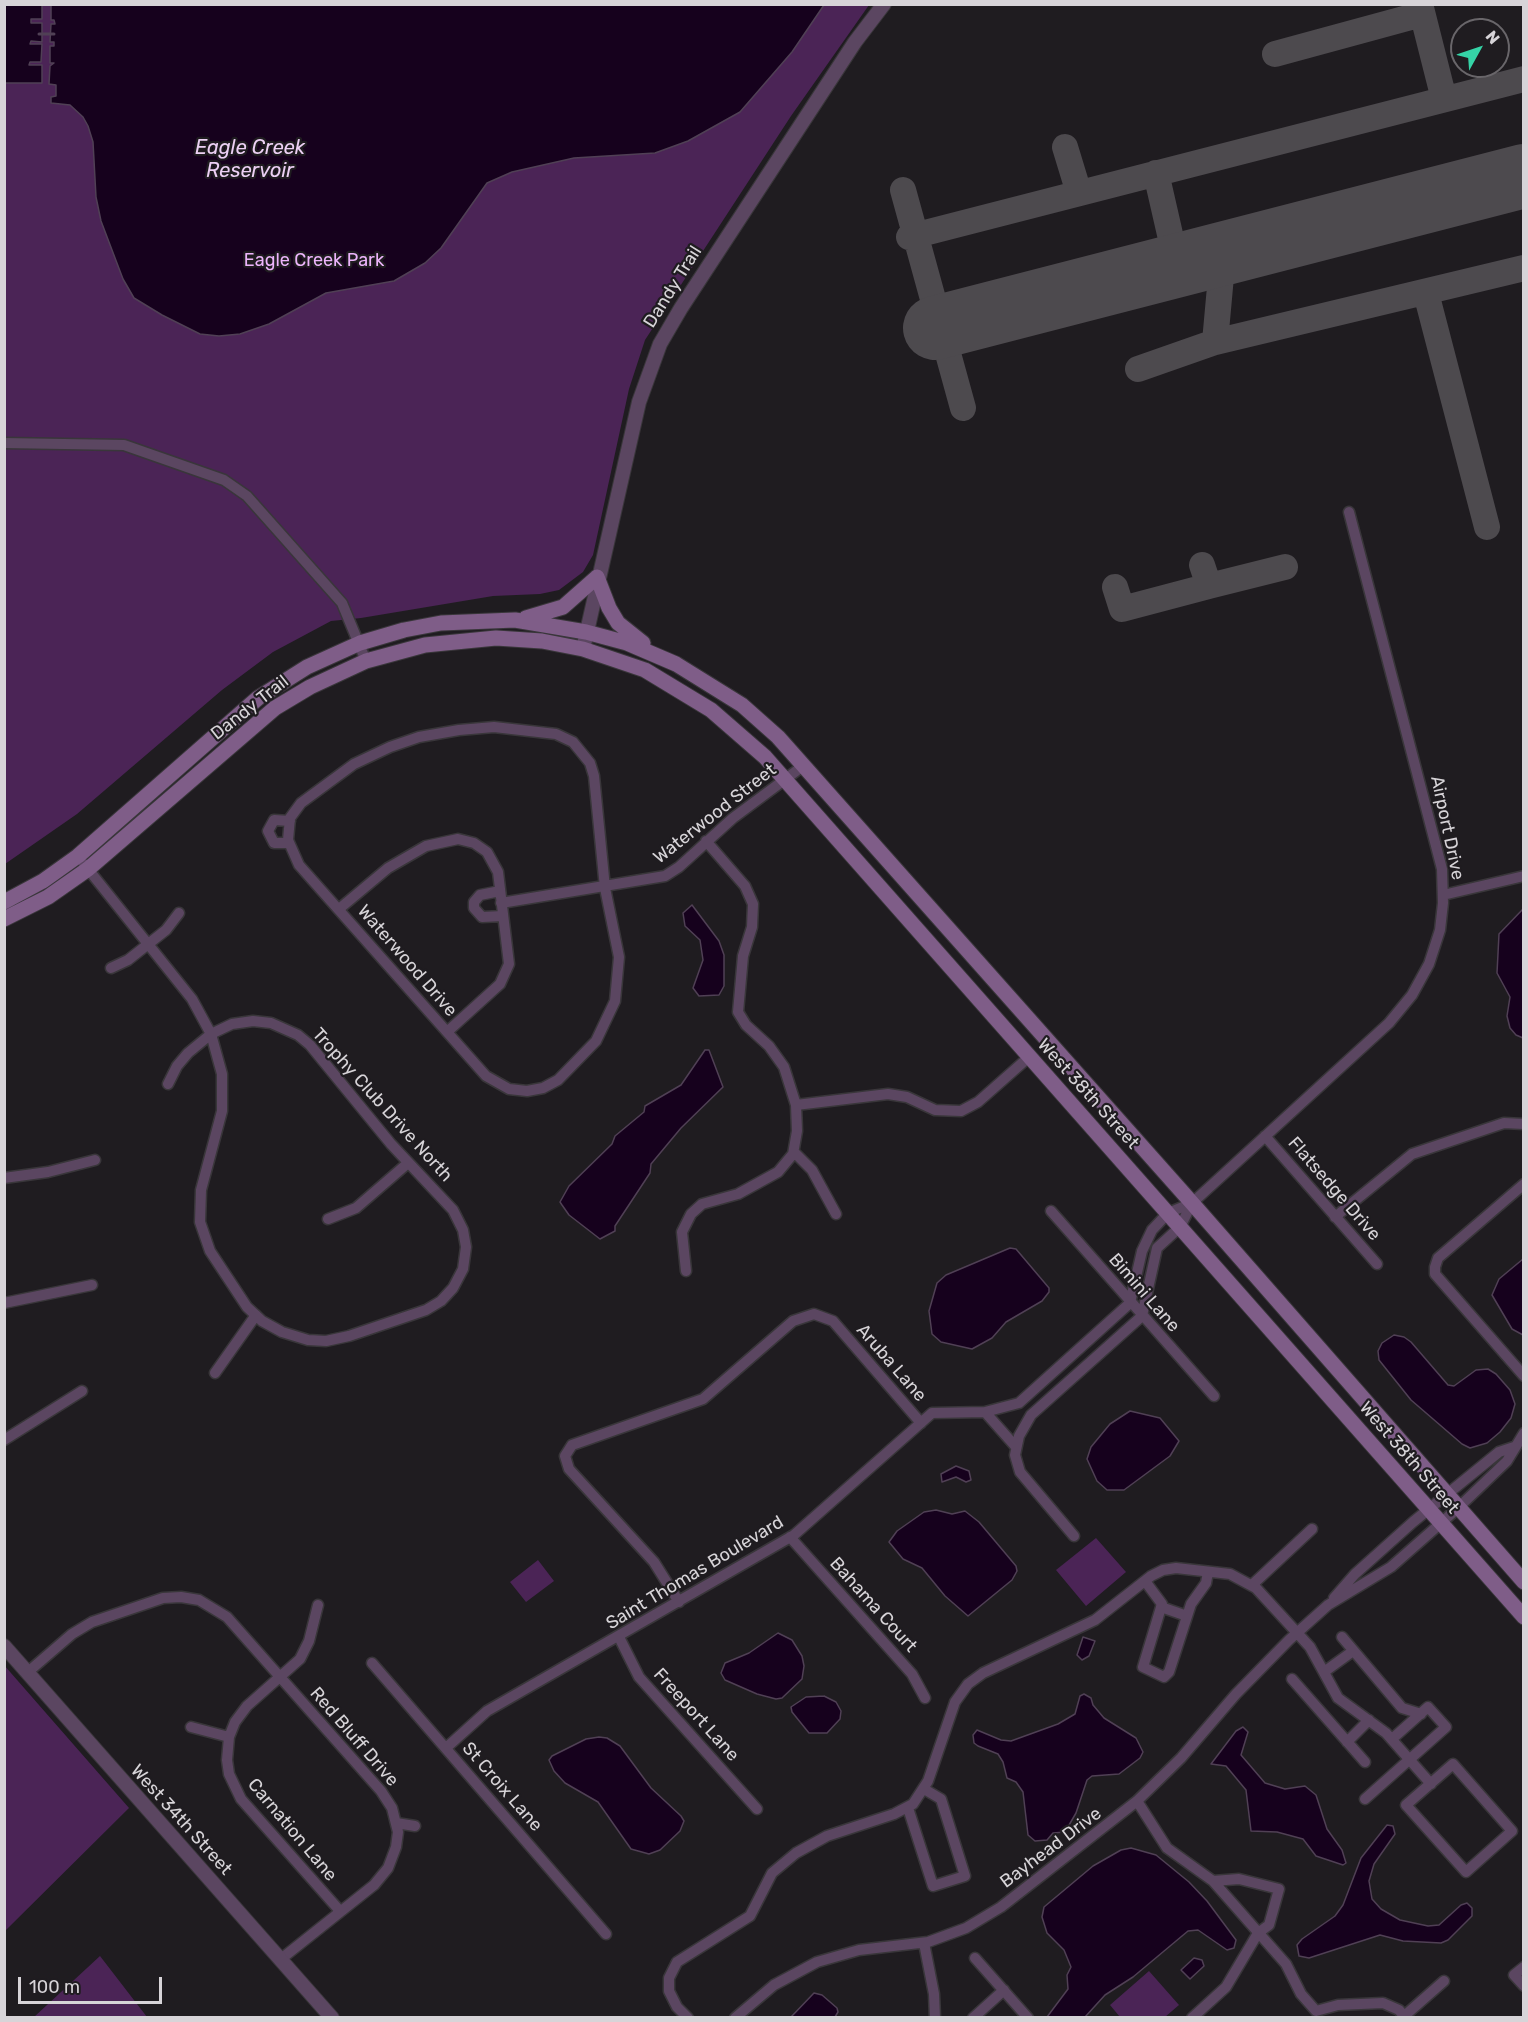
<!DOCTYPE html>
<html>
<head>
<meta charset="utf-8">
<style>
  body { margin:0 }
  #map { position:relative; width:1528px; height:2022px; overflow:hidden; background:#1f1c20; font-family:Rubik,sans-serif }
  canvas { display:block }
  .frame { position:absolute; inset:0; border:6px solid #d7d4d8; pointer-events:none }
  .north { position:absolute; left:1450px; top:18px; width:60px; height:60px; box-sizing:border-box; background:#1f1c20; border:2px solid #69666a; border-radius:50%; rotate:50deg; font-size:16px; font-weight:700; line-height:24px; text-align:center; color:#d7d4d8 }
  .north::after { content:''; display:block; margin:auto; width:21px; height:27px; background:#35d4a7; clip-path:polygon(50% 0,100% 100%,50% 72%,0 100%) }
  .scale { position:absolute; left:18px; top:1977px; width:144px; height:27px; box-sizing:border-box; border:3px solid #d7d4d8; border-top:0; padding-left:8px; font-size:18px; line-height:21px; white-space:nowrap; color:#d7d4d8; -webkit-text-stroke:4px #1f1c20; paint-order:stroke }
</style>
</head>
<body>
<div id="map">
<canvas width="1528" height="2022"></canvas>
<div class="frame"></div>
<div class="north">N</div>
<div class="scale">100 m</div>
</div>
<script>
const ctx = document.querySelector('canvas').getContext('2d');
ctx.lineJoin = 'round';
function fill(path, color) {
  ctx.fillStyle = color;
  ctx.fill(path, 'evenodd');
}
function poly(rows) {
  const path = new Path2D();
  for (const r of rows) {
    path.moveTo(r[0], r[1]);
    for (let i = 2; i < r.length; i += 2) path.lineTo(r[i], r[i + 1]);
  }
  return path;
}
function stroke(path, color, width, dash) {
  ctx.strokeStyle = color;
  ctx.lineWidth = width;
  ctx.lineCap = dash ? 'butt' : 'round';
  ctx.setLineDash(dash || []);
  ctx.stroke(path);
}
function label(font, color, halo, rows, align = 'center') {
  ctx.font = font + ' Rubik,sans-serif';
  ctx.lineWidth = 4.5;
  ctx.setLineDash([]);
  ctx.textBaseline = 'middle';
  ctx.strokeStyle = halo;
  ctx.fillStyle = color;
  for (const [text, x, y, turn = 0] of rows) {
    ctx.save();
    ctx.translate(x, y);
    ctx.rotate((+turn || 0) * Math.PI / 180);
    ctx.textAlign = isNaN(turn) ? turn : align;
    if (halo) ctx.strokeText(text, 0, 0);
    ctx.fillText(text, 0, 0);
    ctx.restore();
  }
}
const green = poly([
  [5,5,869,5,791,116,645,340,629,389,593,555,583,572,559,590,540,594,493,596,361,618,331,621,273,652,222,690,77,814,5,864],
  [1096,1538,1126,1572,1086,1606,1056,1570],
  [538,1560,554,1581,526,1602,510,1582],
  [4,1665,129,1808,5,1931,4,1931],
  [100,1956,147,2017,34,2017],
  [1149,1971,1179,2005,1165,2017,1120,2017,1110,2005]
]);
const water = poly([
  [5,4,42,5,42,19,31,19,31,23,42,23,42,42,31,41,30,44,42,44,41,62,30,62,29,65,42,65,42,83,5,83,5,4],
  [51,5,51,4,824,5,792,52,740,112,688,141,655,153,574,158,512,172,487,183,441,248,425,263,394,281,326,293,269,324,240,334,219,336,200,334,162,315,134,298,123,279,101,221,96,197,93,142,88,126,83,117,70,105,51,103,51,97,56,96,56,85,49,84,50,66,54,63,50,63,50,46,54,46,54,42,50,42,51,24,55,24,54,20,51,20,51,5],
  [692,905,719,941,724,955,724,986,719,995,699,996,693,988,703,960,700,940,685,926,683,913,692,905],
  [1523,909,1523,1038,1516,1035,1510,1028,1507,1016,1510,997,1497,973,1499,934,1523,909],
  [705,1050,709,1050,723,1087,681,1128,651,1164,650,1173,615,1226,615,1231,600,1239,569,1215,562,1205,560,1202,569,1186,612,1144,615,1136,644,1112,645,1106,681,1085,705,1050],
  [1010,1248,1016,1249,1049,1288,1049,1292,1042,1301,1006,1322,992,1338,972,1349,941,1342,932,1334,929,1311,937,1283,946,1275,1010,1248],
  [1523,1259,1524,1335,1523,1335,1512,1329,1492,1295,1499,1279,1523,1259],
  [1394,1335,1404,1337,1411,1342,1448,1385,1454,1386,1476,1370,1488,1369,1496,1374,1510,1390,1515,1404,1511,1418,1500,1432,1487,1443,1470,1448,1462,1444,1411,1400,1379,1360,1378,1351,1382,1343,1394,1335],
  [1130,1411,1160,1418,1179,1441,1170,1456,1124,1490,1107,1490,1097,1481,1087,1459,1091,1447,1110,1424,1130,1411],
  [956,1466,969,1471,971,1480,966,1482,956,1477,942,1482,941,1474,956,1466],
  [936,1510,952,1514,965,1511,979,1522,1016,1566,1017,1571,1012,1580,968,1616,945,1596,922,1568,903,1559,889,1542,897,1531,924,1512,936,1510],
  [778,1633,792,1640,802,1656,804,1666,802,1679,782,1698,776,1699,757,1694,725,1680,721,1673,725,1663,749,1653,778,1633],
  [1083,1637,1095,1641,1089,1656,1082,1660,1077,1655,1083,1637],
  [1084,1694,1091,1698,1093,1705,1104,1718,1136,1738,1143,1752,1140,1758,1119,1774,1092,1776,1087,1780,1076,1813,1065,1832,1053,1833,1047,1840,1035,1841,1028,1835,1023,1792,1016,1782,1007,1778,1003,1762,998,1754,978,1746,974,1743,973,1735,977,1730,1001,1740,1011,1741,1058,1724,1075,1714,1080,1696,1084,1694],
  [824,1696,836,1702,841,1711,840,1719,827,1733,809,1733,792,1712,791,1707,806,1697,824,1696],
  [1243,1727,1248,1732,1241,1755,1265,1783,1285,1789,1305,1786,1316,1795,1327,1829,1342,1850,1346,1863,1343,1865,1316,1856,1303,1839,1277,1832,1251,1831,1246,1790,1226,1766,1211,1764,1236,1731,1243,1727],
  [599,1737,607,1738,620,1746,651,1788,681,1816,684,1821,680,1831,660,1850,649,1854,631,1849,598,1802,565,1783,554,1771,549,1760,552,1756,586,1739,599,1737],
  [1387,1825,1393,1826,1395,1834,1374,1864,1369,1881,1372,1899,1381,1909,1400,1920,1428,1926,1439,1925,1461,1905,1467,1903,1472,1908,1472,1916,1448,1940,1441,1943,1403,1941,1380,1935,1309,1958,1299,1956,1297,1945,1302,1939,1335,1916,1343,1905,1361,1858,1387,1825],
  [1131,1848,1156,1855,1189,1882,1207,1901,1236,1940,1234,1948,1227,1950,1198,1930,1188,1931,1133,1977,1105,1995,1085,2017,1047,2017,1068,1989,1067,1975,1071,1967,1064,1950,1047,1933,1042,1917,1044,1907,1093,1866,1121,1850,1131,1848],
  [1194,1958,1202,1960,1204,1966,1190,1979,1181,1970,1194,1958],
  [814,1993,822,1995,837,2008,838,2012,835,2017,791,2017,814,1993]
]);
const stream = poly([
  [39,34,54,34]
]);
const taxiway = poly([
  [1420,4,1444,99],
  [1275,54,1422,14],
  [1065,147,1079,193],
  [903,190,963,408],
  [909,237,1524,79],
  [1172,243,1188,255,1208,258],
  [1151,272,1168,257,1172,243,1156,173],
  [1426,293,1487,527],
  [1215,342,1223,254],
  [1138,369,1215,342,1524,268],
  [1202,565,1209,586,1285,567],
  [1115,587,1122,609,1209,586]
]);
const runway = poly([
  [935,328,1524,176]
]);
const minor = poly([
  [4,443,124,445,224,480,247,496,342,603,366,661],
  [494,727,556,734,573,742,590,763,594,776,605,888,619,957,615,1001,596,1041,558,1080,543,1088,527,1091,509,1089,486,1076,299,865,288,840,290,818,301,803,354,764,390,747,419,737,459,730,494,727],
  [288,843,274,843,268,831,274,820,290,821],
  [84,864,192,999,211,1034,222,1074,222,1111,201,1190,200,1222,210,1251,247,1307,262,1321,282,1332,308,1340,326,1341,349,1336,426,1310,441,1301,453,1288,463,1269,466,1247,463,1230,453,1210,391,1144,310,1045,298,1035,271,1023,253,1021,232,1024,211,1034,188,1053,177,1066,168,1084],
  [500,891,480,895,474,902,474,908,482,917,503,916],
  [1443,895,1524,876],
  [501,903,665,876,679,867,733,818,803,766],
  [339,909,388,868,426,846,458,839,474,843,487,852,498,872,509,964,500,984,447,1032],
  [111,968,128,960,166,930,179,913],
  [796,1105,888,1094,907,1097,935,1110,961,1111,978,1102,1029,1057],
  [1265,1136,1377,1264],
  [794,1152,812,1170,836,1214],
  [4,1178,48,1172,95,1160],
  [1524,1184,1438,1258,1435,1267,1435,1274,1524,1376],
  [1051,1211,1214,1396],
  [1335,1217,1412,1154,1504,1123,1524,1124],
  [328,1219,356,1208,408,1163],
  [686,1271,682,1232,691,1214,702,1204,738,1194,778,1172,793,1154,797,1131,796,1105,784,1067,769,1046,746,1025,738,1012,743,956,752,927,753,904,745,886,706,841],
  [4,1303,92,1285],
  [215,1373,256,1315],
  [985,1412,1016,1447],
  [4,1440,82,1391],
  [1074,1536,1020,1472,1015,1455,1019,1436,1031,1415,1142,1316,1157,1248,1180,1227,1192,1203],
  [790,1537,912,1674,925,1698],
  [1145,1581,1162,1604,1143,1667,1164,1677,1169,1672,1191,1604,1206,1583,1208,1572],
  [1252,1585,1312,1529],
  [1334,1598,1355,1574,1413,1522,1499,1452,1514,1447],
  [679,1602,654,1562,569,1469,565,1456,572,1445,703,1399,793,1321,814,1314,833,1321,921,1423],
  [318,1605,309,1641,300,1659,247,1706,235,1722,229,1737,227,1760,229,1774,241,1799,340,1911],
  [1161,1607,1187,1616],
  [619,1637,639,1677,757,1809],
  [1342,1637,1402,1708,1421,1714],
  [372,1663,606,1934],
  [28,1672,72,1634,92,1622,163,1598,181,1597,199,1600,227,1617,381,1791,392,1808,398,1832,396,1847,388,1868,374,1885,281,1959],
  [1324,1672,1353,1651],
  [1292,1679,1365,1762],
  [191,1727,229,1737],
  [1347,1742,1369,1720],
  [446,1748,487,1711,794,1535,932,1413,985,1412,1019,1403,1130,1303,1142,1251,1152,1230,1168,1213,1192,1203,1202,1194,1389,1023,1412,995,1429,964,1440,930,1443,903,1442,869,1349,512],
  [1453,1764,1512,1831,1466,1872,1406,1805,1453,1764],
  [1365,1799,1446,1727,1428,1707,1392,1739],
  [1137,1801,1167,1848,1213,1881,1239,1879,1279,1889,1269,1925,1258,1933,1226,1987,1192,2018],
  [908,1808,933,1886,965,1876,941,1799,924,1789],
  [396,1823,415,1826],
  [1213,1881,1286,1964,1301,1994,1316,2011,1338,2005,1383,2003,1399,2010,1404,2016],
  [924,1943,934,1994,935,2018],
  [975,1958,1028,2018],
  [1524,1967,1514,1975,1524,1986],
  [688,2018,677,2007,669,1991,669,1978,677,1962,750,1916,772,1873,796,1853,827,1836,894,1814,913,1804,928,1781,955,1702,968,1684,983,1673,1095,1620,1151,1576,1163,1570,1176,1568,1230,1574,1256,1588,1310,1647,1338,1698,1386,1733,1431,1784],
  [735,2018,774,1985,817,1962,859,1950,928,1942,966,1928,1001,1907,1137,1801,1181,1758,1236,1694,1289,1640,1328,1605,1391,1567,1458,1508,1507,1461,1524,1433],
  [973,2018,1004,1990],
  [1402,2018,1444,1981]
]);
const tertiary = poly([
  [583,649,639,402,660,344,681,308,855,42,884,4],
  [4,1646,332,2018]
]);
const secondary = poly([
  [597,577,609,608,618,623,643,643],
  [526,618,563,607,597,577],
  [4,902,43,881,78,856,258,698,307,667,360,643,404,630,441,623,515,620,586,632,627,643,676,664,742,705,778,737,1192,1203,1524,1582],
  [4,919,48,897,88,869,275,708,310,687,366,661,425,645,496,638,542,641,583,649,645,670,711,710,765,757,1524,1617]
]);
const parkNames = [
  ["Eagle Creek Park",314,261]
];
const streetNames = [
  ["Dandy Trail",673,287,-58],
  ["Dandy Trail",250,708,-38],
  ["Waterwood Street",715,814,-38],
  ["Airport Drive",1447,828,78],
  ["Waterwood Drive",407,961,49],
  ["West 38th Street",1088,1094,48],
  ["Trophy Club Drive North",382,1105,48],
  ["Flatsedge Drive",1334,1189,49],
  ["Bimini Lane",1144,1293,49],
  ["Aruba Lane",891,1363,49],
  ["West 38th Street",1409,1458,49],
  ["Saint Thomas Boulevard",695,1573,-31],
  ["Bahama Court",873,1605,48],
  ["Freeport Lane",696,1715,48],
  ["Red Bluff Drive",354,1737,49],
  ["St Croix Lane",502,1787,49],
  ["West 34th Street",181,1820,48],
  ["Carnation Lane",292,1830,50],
  ["Bayhead Drive",1051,1848,-37]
];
const waterNames = [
  ["Eagle Creek",250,148],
  ["Reservoir",250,171]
];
fill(green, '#4b2456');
fill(water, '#16011d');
stroke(water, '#504055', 1.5);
stroke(stream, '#504055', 3);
stroke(taxiway, '#4d4a4e', 26);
stroke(runway, '#4d4a4e', 64);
stroke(minor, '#39363a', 13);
stroke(tertiary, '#39363a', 16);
stroke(secondary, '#39363a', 17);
stroke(minor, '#5b4661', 10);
stroke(tertiary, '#5b4661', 14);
stroke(secondary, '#7f5d88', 15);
label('18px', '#ecb4fb', '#1f1c20', parkNames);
label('18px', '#d7d4d8', '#1f1c20', streetNames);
label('italic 20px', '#ecd0f4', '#1f1c20', waterNames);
</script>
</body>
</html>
